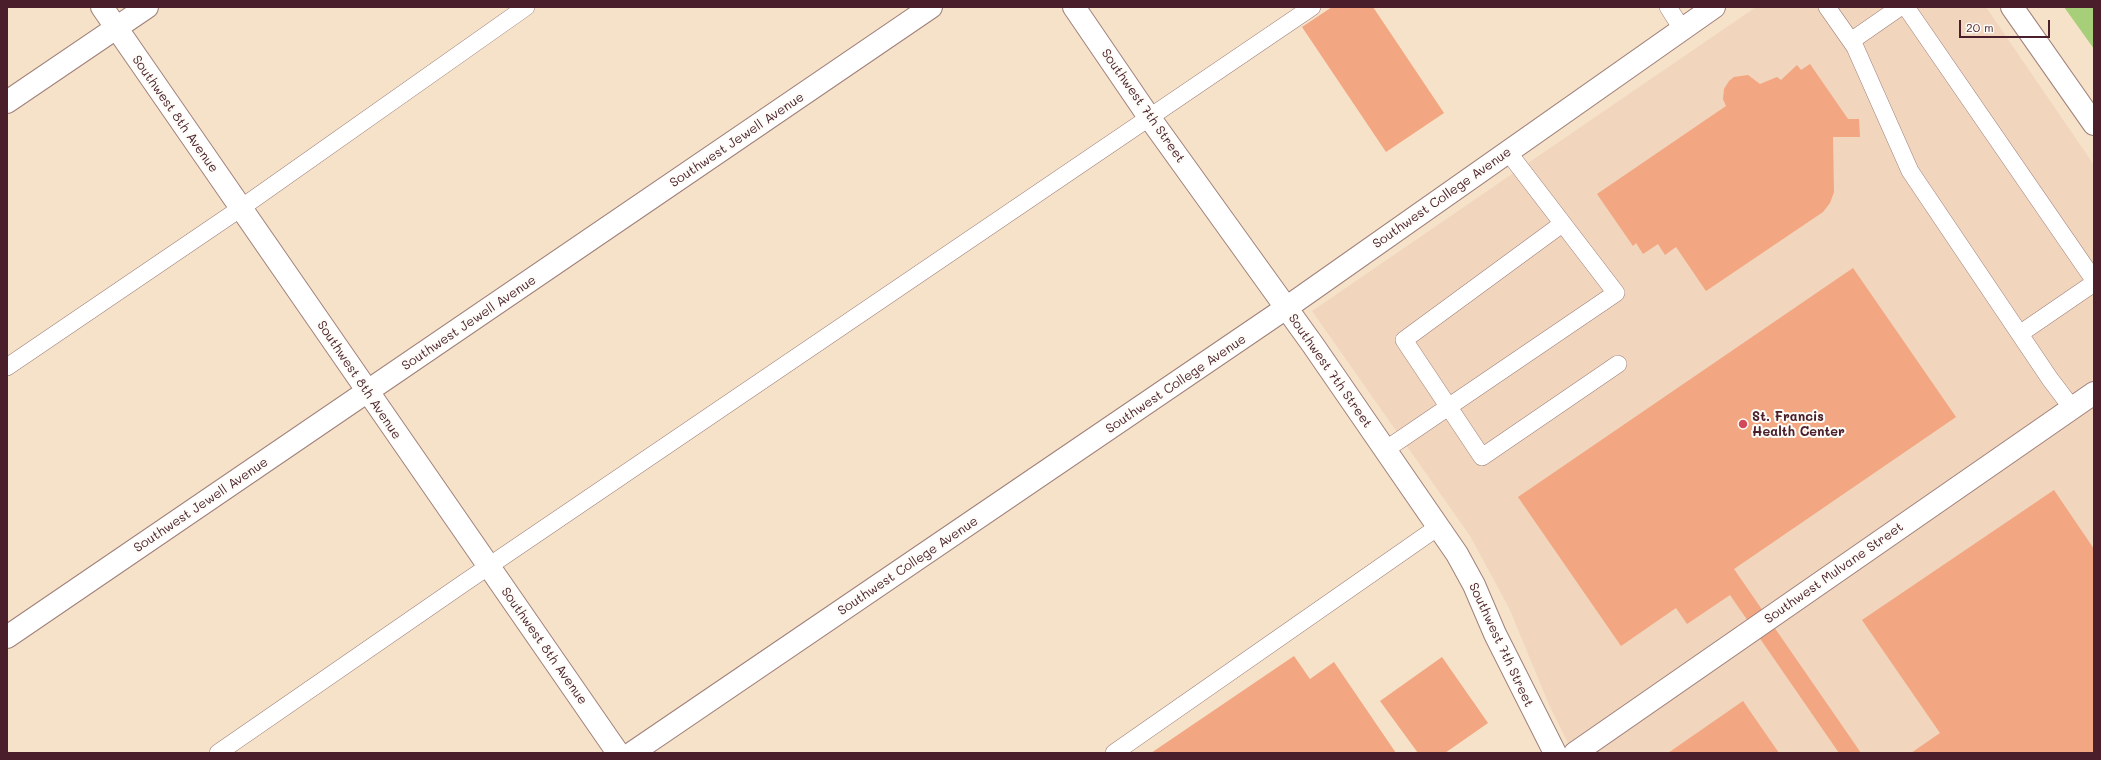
<!DOCTYPE html>
<html>
<head>
<meta charset="utf-8">
<style>
  body { margin:0 }
  #map { position:relative; width:2101px; height:760px; overflow:hidden; background:#f6e2c9; font-family:Mali,sans-serif }
  canvas { display:block }
  .frame { position:absolute; inset:0; border:8px solid #4a1f2b; pointer-events:none }
  .scale { position:absolute; left:1959px; top:20px; width:91px; height:18px; box-sizing:border-box; border:2px solid #4a1f2b; border-top:0; padding-left:5px; font-size:12px; line-height:14px; white-space:nowrap; color:#4a1f2b; -webkit-text-stroke:3px #fdfcf7; paint-order:stroke }
</style>
</head>
<body>
<div id="map">
<canvas width="2101" height="760"></canvas>
<div class="frame"></div>
<div class="scale">20 m</div>
</div>
<script>
const ctx = document.querySelector('canvas').getContext('2d');
ctx.lineJoin = 'round';
function fill(path, color) {
  ctx.fillStyle = color;
  ctx.fill(path, 'evenodd');
}
function poly(rows) {
  const path = new Path2D();
  for (const r of rows) {
    path.moveTo(r[0], r[1]);
    for (let i = 2; i < r.length; i += 2) path.lineTo(r[i], r[i + 1]);
  }
  return path;
}
function stroke(path, color, width, dash) {
  ctx.strokeStyle = color;
  ctx.lineWidth = width;
  ctx.lineCap = dash ? 'butt' : 'round';
  ctx.setLineDash(dash || []);
  ctx.stroke(path);
}
function label(font, color, halo, rows, align = 'center') {
  ctx.font = font + ' Mali,sans-serif';
  ctx.lineWidth = 4;
  ctx.setLineDash([]);
  ctx.textBaseline = 'middle';
  ctx.strokeStyle = halo;
  ctx.fillStyle = color;
  for (const [text, x, y, turn = 0] of rows) {
    ctx.save();
    ctx.translate(x, y);
    ctx.rotate((+turn || 0) * Math.PI / 180);
    ctx.textAlign = isNaN(turn) ? turn : align;
    if (halo) ctx.strokeText(text, 0, 0);
    ctx.fillText(text, 0, 0);
    ctx.restore();
  }
}
const built = poly([
  [1756,7,1986,7,2094,165,2094,753,1573,753,1550,707,1509,608,1470,536,1312,311]
]);
const green = poly([
  [2064,7,2094,7,2094,49]
]);
const building = poly([
  [1332,7,1373,7,1444,113,1386,152,1302,27],
  [1810,64,1848,119,1859,119,1860,137,1833,137,1834,192,1830,203,1823,212,1706,291,1676,247,1665,255,1658,244,1643,254,1636,243,1633,246,1597,194,1726,106,1723,99,1724,89,1729,81,1734,77,1748,75,1760,84,1777,77,1781,80,1797,65,1801,70],
  [1853,268,1956,417,1734,569,1861,753,1839,753,1730,595,1687,624,1676,608,1621,646,1518,497],
  [2054,490,2094,549,2094,753,1911,753,1940,733,1862,620],
  [1294,656,1310,679,1334,662,1396,753,1151,753],
  [1442,657,1488,723,1445,753,1418,753,1380,701],
  [1743,701,1779,753,1668,753]
]);
const service = poly([
  [1668,7,1682,29],
  [1827,7,1855,47,1910,171,2050,379,2072,408],
  [1906,7,2094,280],
  [1851,41,1900,7],
  [1562,224,1404,340,1482,457,1618,364],
  [2021,333,2094,283],
  [7,367,241,208,526,7],
  [1385,450,1616,293,1508,152],
  [218,753,464,583,1312,7],
  [1114,753,1438,527]
]);
const minor = poly([
  [1074,7,1149,117,1313,345,1457,554,1474,585,1495,634,1555,753],
  [7,102,147,7],
  [7,637,931,7],
  [632,753,1286,308,1714,7],
  [1575,753,2094,393]
]);
const tertiary = poly([
  [102,7,618,753]
]);
const secondary = poly([
  [2012,7,2094,124]
]);
const markers = [
  [1743,424,5,"#d1495b"]
];
const streetNames = [
  ["Southwest 7th Street",1143,106,55],
  ["Southwest 8th Avenue",175,114,55],
  ["Southwest Jewell Avenue",737,140,-34],
  ["Southwest College Avenue",1442,198,-35],
  ["Southwest Jewell Avenue",469,323,-34],
  ["Southwest 7th Street",1330,371,55],
  ["Southwest 8th Avenue",359,380,56],
  ["Southwest College Avenue",1176,384,-34],
  ["Southwest Jewell Avenue",201,505,-34],
  ["Southwest College Avenue",908,566,-34],
  ["Southwest Mulvane Street",1834,573,-35],
  ["Southwest 7th Street",1501,645,65],
  ["Southwest 8th Avenue",544,646,55]
];
const poiNames = [
  ["St. Francis",1752,417],
  ["Health Center",1752,432]
];
fill(built, '#f1d5bd');
fill(green, '#a7cf7a');
fill(building, '#f2a681');
stroke(service, '#a0807a', 18);
stroke(minor, '#a0807a', 24);
stroke(tertiary, '#a0807a', 24);
stroke(secondary, '#a0807a', 24);
stroke(service, '#fff', 17);
stroke(minor, '#fff', 22);
stroke(tertiary, '#fff', 22);
stroke(secondary, '#fff', 22);
for (const [x, y, r, color] of markers) {
  const dot = new Path2D();
  dot.arc(x, y, r, 0, 2 * Math.PI);
  ctx.fillStyle = color;
  ctx.fill(dot);
  stroke(dot, '#fdfcf7', 1.5);
}
label('13px', '#4a1f2b', '#fdfcf7', streetNames);
label('bold 13px', '#4a1f2b', '#fdfcf7', poiNames, 'left');
</script>
</body>
</html>
